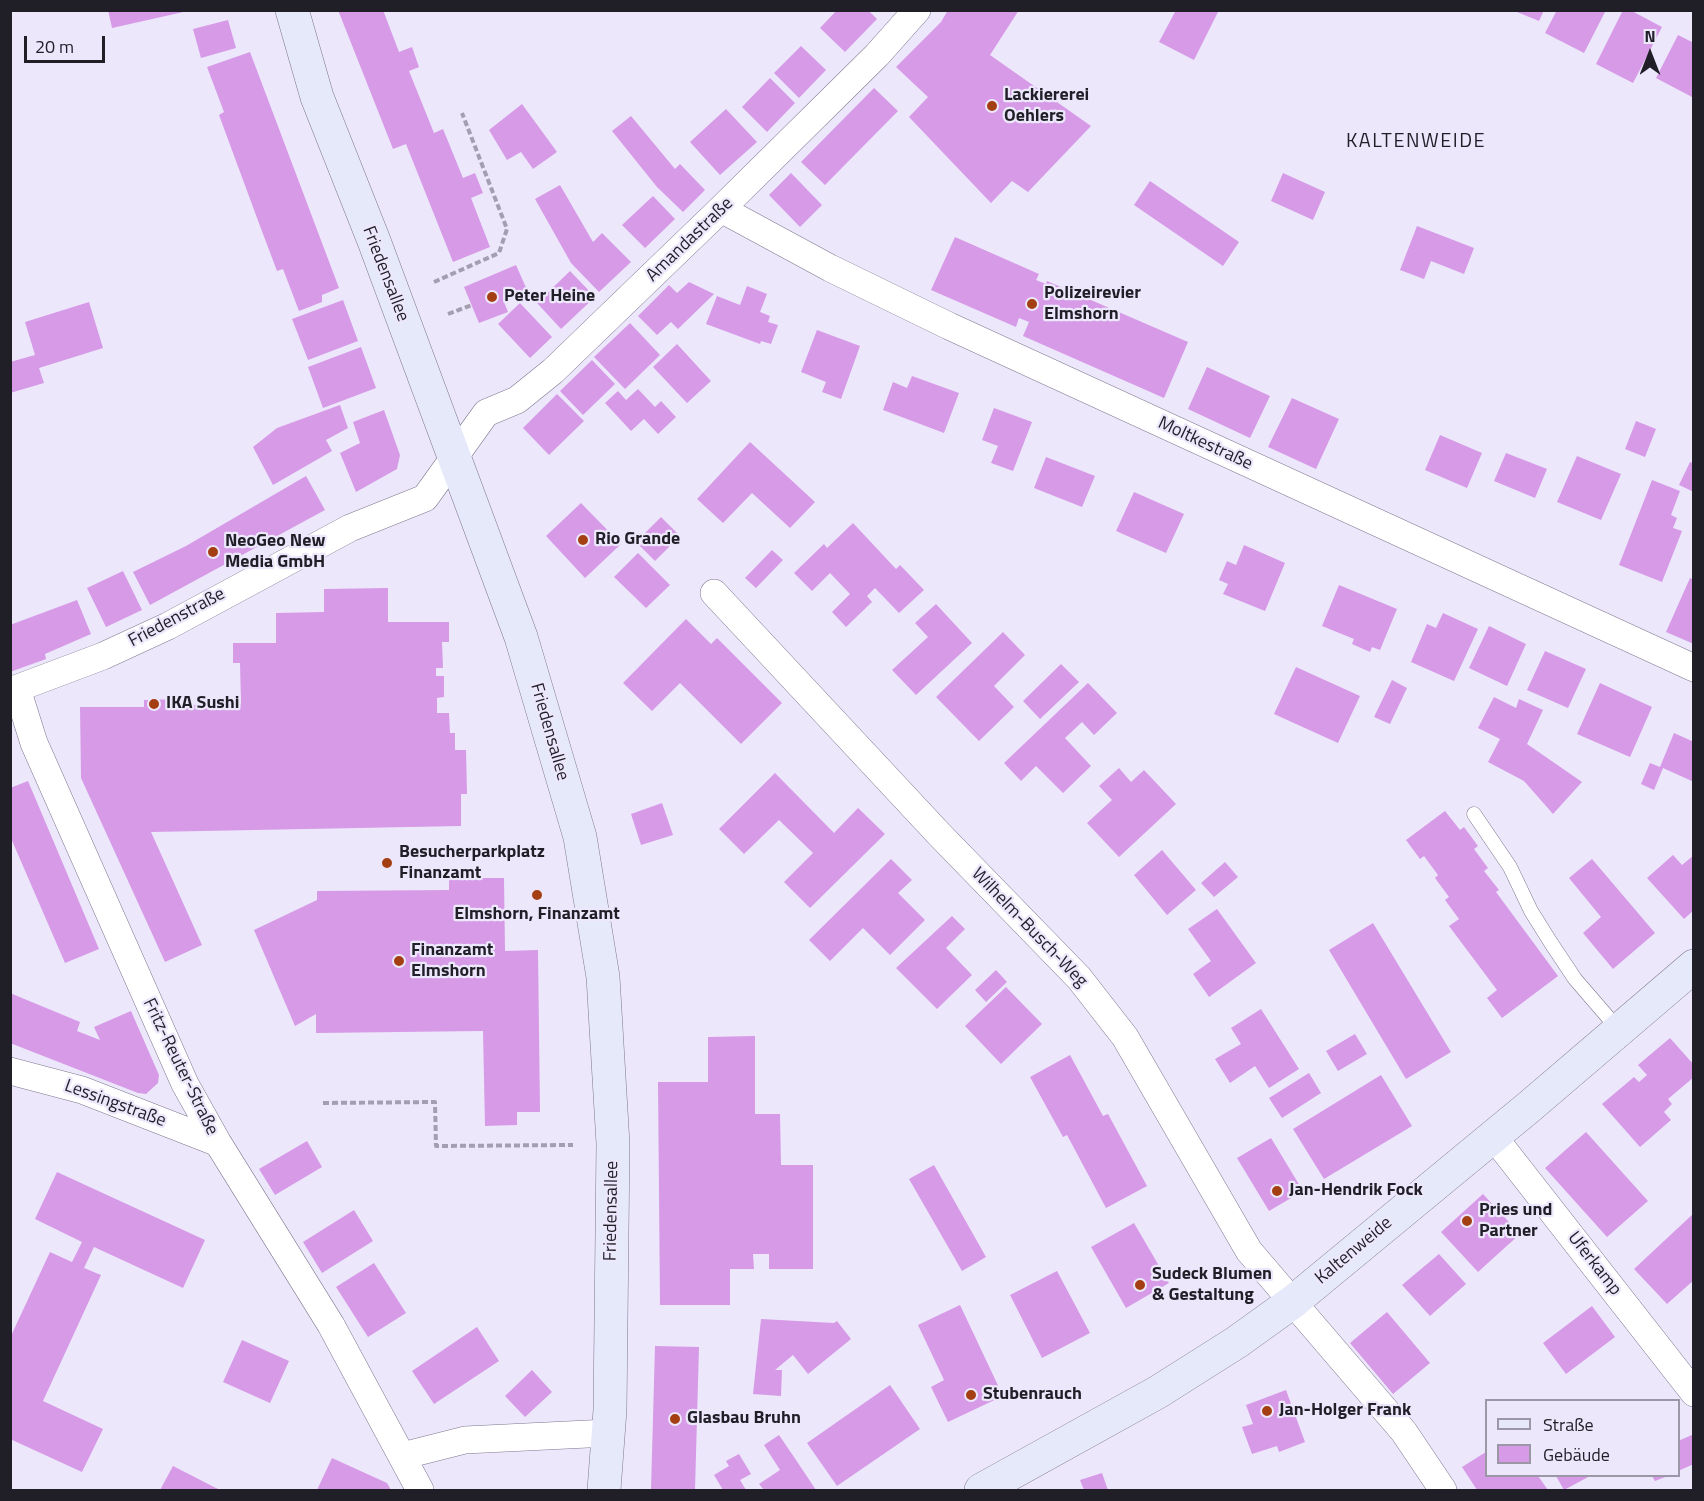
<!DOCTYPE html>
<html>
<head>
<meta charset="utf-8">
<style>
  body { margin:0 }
  #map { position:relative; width:1704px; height:1501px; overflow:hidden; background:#ede7fc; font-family:"Titillium Web",sans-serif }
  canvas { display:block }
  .frame { position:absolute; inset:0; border:12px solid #201e27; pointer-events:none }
  .legend { position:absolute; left:1485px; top:1399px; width:195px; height:78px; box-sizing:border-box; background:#ede7fc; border:2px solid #9b97a7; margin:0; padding:8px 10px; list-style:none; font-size:18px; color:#201e27 }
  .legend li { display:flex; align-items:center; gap:12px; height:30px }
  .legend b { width:30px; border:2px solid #9b97a7 }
  .north { position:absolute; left:1620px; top:24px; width:60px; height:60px; -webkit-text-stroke:4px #ede7fc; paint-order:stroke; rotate:0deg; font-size:16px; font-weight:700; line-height:24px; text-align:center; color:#201e27 }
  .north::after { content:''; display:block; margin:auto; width:21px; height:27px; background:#201e27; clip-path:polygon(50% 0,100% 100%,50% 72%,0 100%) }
  .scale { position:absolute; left:24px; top:36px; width:81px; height:27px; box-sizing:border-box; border:3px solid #201e27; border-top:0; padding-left:8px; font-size:18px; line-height:21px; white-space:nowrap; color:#201e27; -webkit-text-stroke:4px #ede7fc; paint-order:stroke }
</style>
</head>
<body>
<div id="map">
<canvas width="1704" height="1501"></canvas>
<div class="frame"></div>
<ul class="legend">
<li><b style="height:8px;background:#e6e9fa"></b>Straße</li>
<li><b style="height:16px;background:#d69ae7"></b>Gebäude</li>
</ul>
<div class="north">N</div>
<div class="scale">20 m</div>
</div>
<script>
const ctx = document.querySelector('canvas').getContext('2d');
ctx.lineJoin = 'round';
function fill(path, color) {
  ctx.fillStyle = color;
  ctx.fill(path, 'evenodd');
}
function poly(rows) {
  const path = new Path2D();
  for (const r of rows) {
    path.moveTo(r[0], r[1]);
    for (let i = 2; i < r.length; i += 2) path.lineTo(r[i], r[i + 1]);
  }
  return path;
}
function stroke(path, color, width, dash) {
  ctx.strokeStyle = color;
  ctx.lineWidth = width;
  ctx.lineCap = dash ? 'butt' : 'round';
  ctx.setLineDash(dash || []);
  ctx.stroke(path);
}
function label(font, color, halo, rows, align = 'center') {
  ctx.font = font + ' "Titillium Web",sans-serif';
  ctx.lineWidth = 4.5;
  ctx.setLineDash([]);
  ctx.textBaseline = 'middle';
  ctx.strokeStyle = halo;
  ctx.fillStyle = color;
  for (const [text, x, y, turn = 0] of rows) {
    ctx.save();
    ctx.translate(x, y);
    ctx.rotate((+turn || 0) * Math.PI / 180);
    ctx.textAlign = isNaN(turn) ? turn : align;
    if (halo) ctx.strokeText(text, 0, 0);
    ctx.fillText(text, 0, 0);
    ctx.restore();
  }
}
const building = poly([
  [108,10,188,10,188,11,112,28],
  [338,10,383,10,399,52,412,47,419,67,409,71,434,133,443,129,463,178,475,173,483,193,471,198,490,247,453,262,406,144,393,149],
  [837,10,868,10,877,19,845,52,820,28],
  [948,10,1019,10,990,55,1091,126,1028,192,1012,181,991,203,909,117,928,97,896,67,941,22],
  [1176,10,1219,10,1194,60,1159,42],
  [1512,10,1544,10,1539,21],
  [1557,10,1606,10,1584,53,1545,33],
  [1623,10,1630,10,1662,27,1633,83,1596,64],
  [228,20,236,48,201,58,193,29],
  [1678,35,1694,43,1692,97,1656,78],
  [801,46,826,70,799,98,774,73],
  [250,52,339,288,322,295,322,302,299,311,283,269,277,271,260,226,219,115,224,112,207,67],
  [770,78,795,103,767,132,742,107],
  [874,88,898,111,825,185,801,162],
  [522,104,557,152,533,169,521,152,507,160,489,130],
  [726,109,757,142,720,175,690,142],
  [631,116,675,169,680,164,705,190,683,212,657,187,612,131],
  [791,173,822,205,800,227,769,195],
  [1283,173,1325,192,1313,220,1271,201],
  [1150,181,1239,242,1223,266,1134,205],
  [560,185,593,242,602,233,631,262,599,292,571,263,535,199],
  [653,196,675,219,645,248,622,225],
  [1417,226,1474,248,1464,274,1431,261,1424,279,1400,270],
  [955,237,1039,274,1036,280,1046,284,1047,281,1188,342,1164,398,1023,336,1029,322,1019,318,1016,327,931,290],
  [516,265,528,292,504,302,508,312,479,323,464,287],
  [570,271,595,297,561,329,537,303],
  [689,282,714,294,678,329,671,322,657,335,638,316,669,285,677,293],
  [747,286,767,294,760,312,770,316,768,322,778,325,771,344,761,341,760,344,706,324,717,296,740,305],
  [343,300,358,341,308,360,292,319],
  [89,302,103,348,39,368,44,383,10,393,10,362,35,355,25,322],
  [520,303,552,337,530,358,498,324],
  [630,323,660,355,625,389,594,357],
  [817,330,860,346,841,399,822,392,826,382,801,372],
  [677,344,711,381,687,403,653,367],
  [361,347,376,388,323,408,308,367],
  [592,360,615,384,583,415,560,391],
  [1207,367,1270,396,1250,438,1188,409],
  [912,376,959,393,944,433,883,410,893,382,907,388],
  [638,389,655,407,661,401,676,417,658,434,644,419,631,431,605,403,618,391,626,400],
  [557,394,584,421,549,455,523,428],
  [1292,398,1339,419,1316,469,1268,447],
  [340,405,348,428,326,440,332,451,273,485,253,447,277,428],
  [994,408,1032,422,1013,471,991,463,998,446,982,440],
  [384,410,400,455,397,469,356,492,340,453,360,443,353,422],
  [1636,421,1656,429,1645,457,1625,449],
  [1440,435,1482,453,1467,488,1425,470],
  [750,442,815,502,790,528,752,493,723,523,697,499],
  [1506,453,1547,469,1535,498,1494,481],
  [1577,456,1621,474,1601,520,1557,502],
  [1046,457,1095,476,1082,507,1034,488],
  [1690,462,1694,464,1694,492,1679,485],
  [306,476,325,510,150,605,133,572,186,546],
  [1652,480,1680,491,1671,515,1677,518,1673,528,1682,531,1662,582,1619,565],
  [1134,492,1184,514,1166,553,1116,531],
  [581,503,621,544,585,578,546,536],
  [661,517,680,536,655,561,636,542],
  [853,523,896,569,900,565,924,590,899,613,875,588,867,596,872,602,846,627,832,612,850,594,830,573,812,591,794,573,824,544,827,548],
  [1244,545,1285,563,1265,611,1223,594,1228,584,1219,580,1227,561,1236,565],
  [772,550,783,560,756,588,745,578],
  [638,553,670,585,646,608,614,577],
  [123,571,142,610,106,627,87,588],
  [1690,578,1694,580,1694,644,1666,632],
  [1339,585,1397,609,1380,650,1372,647,1370,652,1352,644,1354,639,1322,626],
  [388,588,388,622,449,622,449,642,442,642,443,668,436,668,436,676,444,676,444,697,437,698,437,713,449,713,450,733,455,733,455,750,466,750,467,794,461,794,461,826,151,832,202,945,165,962,81,778,80,707,144,707,144,700,183,699,183,705,209,705,209,710,219,710,219,705,241,704,240,663,233,663,233,643,276,643,276,613,324,612,324,589],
  [77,600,91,634,45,654,46,659,10,672,10,625],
  [936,604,972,643,916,695,892,670,928,637,915,623],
  [1443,613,1478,629,1454,681,1411,662,1427,624,1436,628],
  [686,619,711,644,717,638,782,703,741,744,680,683,652,711,623,683],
  [1489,626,1526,644,1507,686,1469,668],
  [1003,632,1025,655,994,686,1014,707,979,741,936,697],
  [1545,651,1586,669,1568,708,1527,690],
  [1061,664,1079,682,1040,719,1023,701],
  [1296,667,1360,696,1338,743,1274,714],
  [1392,680,1407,688,1390,724,1374,717],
  [1088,683,1117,713,1094,735,1082,722,1065,738,1091,766,1063,793,1036,766,1021,781,1004,763],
  [1600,683,1652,707,1630,757,1577,734],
  [1494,697,1516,708,1519,699,1543,710,1527,744,1582,782,1553,814,1524,781,1488,762,1500,739,1478,728],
  [1674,733,1694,742,1694,782,1663,768,1654,790,1641,784,1650,763,1660,767],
  [1119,768,1131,782,1144,770,1176,804,1119,857,1087,823,1112,800,1099,786],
  [775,773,834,833,858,808,885,834,810,908,784,882,813,853,779,820,744,854,719,829],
  [28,781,99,949,65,963,10,836,10,788],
  [662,803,673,835,641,845,631,814],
  [1445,811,1460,830,1464,827,1478,846,1474,849,1488,868,1484,871,1499,890,1496,892,1558,976,1502,1018,1487,998,1497,990,1449,926,1459,919,1445,900,1449,897,1435,878,1438,875,1424,856,1420,859,1406,840],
  [1162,850,1196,890,1167,915,1134,875],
  [1673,855,1682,865,1694,855,1694,910,1684,919,1647,878],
  [891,859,912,880,898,893,925,920,890,955,863,928,830,961,809,940],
  [1592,859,1655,933,1613,969,1583,933,1601,917,1569,878],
  [1225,862,1238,877,1214,897,1201,883],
  [449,878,504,878,505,951,538,950,540,1112,517,1112,517,1125,485,1126,483,1031,316,1033,316,1014,295,1026,254,930,317,900,317,891,449,890],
  [1217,909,1256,963,1209,997,1193,974,1211,961,1188,929],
  [952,916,965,929,946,948,972,975,937,1009,896,968],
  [1373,923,1451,1052,1406,1079,1329,950],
  [996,970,1007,982,986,1002,975,990],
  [1006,987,1042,1024,1001,1064,965,1026],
  [10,993,80,1022,77,1031,100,1040,94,1027,131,1011,159,1075,158,1083,146,1094,138,1093,10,1043],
  [1261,1009,1299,1069,1269,1088,1255,1066,1230,1083,1215,1059,1241,1044,1231,1028],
  [1355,1034,1367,1054,1338,1071,1326,1051],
  [755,1036,755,1114,780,1114,781,1165,813,1165,813,1269,769,1269,769,1254,753,1254,754,1269,730,1269,730,1305,660,1305,658,1082,708,1082,708,1037],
  [1670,1038,1694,1065,1694,1077,1668,1099,1672,1104,1664,1112,1671,1120,1640,1147,1602,1104,1634,1077,1639,1082,1647,1075,1638,1065],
  [1070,1055,1103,1116,1108,1114,1147,1186,1106,1208,1067,1135,1063,1137,1030,1077],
  [1309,1073,1321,1093,1282,1118,1269,1098],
  [1381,1075,1412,1126,1324,1179,1293,1129],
  [1586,1132,1648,1201,1607,1237,1545,1168],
  [1271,1138,1303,1191,1269,1211,1237,1158],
  [307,1141,322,1167,275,1195,259,1169],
  [934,1165,986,1257,962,1271,909,1179],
  [57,1172,205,1240,183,1288,94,1247,84,1268,101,1275,43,1401,103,1429,82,1472,10,1439,10,1338,50,1252,72,1262,82,1242,35,1219],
  [1483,1194,1520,1234,1478,1272,1441,1232],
  [354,1210,373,1241,322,1273,303,1242],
  [1694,1213,1694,1280,1667,1304,1634,1269],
  [1134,1223,1169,1283,1126,1308,1091,1247],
  [1439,1254,1466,1284,1430,1316,1402,1285],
  [374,1263,406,1313,368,1337,336,1287],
  [1057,1271,1090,1333,1042,1358,1010,1295],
  [960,1305,1003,1396,948,1422,931,1387,944,1380,918,1325],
  [1592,1306,1615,1337,1566,1374,1543,1343],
  [1387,1312,1430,1363,1393,1394,1350,1343],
  [761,1319,834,1323,837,1321,851,1339,808,1374,793,1355,775,1370,782,1370,781,1396,753,1394],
  [477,1327,499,1361,434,1404,412,1371],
  [242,1340,289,1361,270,1403,223,1382],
  [655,1346,699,1347,695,1490,651,1490],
  [532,1370,552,1392,525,1417,505,1396],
  [890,1385,920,1429,837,1486,807,1443],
  [1286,1390,1305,1442,1279,1452,1277,1446,1252,1454,1242,1427,1253,1424,1246,1405],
  [1694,1434,1694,1464,1678,1471,1678,1441],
  [779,1435,796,1460,816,1490,764,1490,759,1484,780,1470,764,1445],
  [1486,1452,1486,1476,1538,1476,1548,1490,1477,1490,1462,1467],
  [739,1454,751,1474,740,1480,746,1490,723,1490,714,1475,729,1466,726,1461],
  [332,1458,387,1483,391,1490,317,1490],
  [173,1466,216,1488,220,1490,160,1490],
  [1102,1473,1108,1490,1084,1490,1080,1480],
  [1556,1476,1590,1476,1564,1490],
  [1652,1476,1668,1476,1655,1481]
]);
const path = poly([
  [434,282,499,253,507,229,462,113],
  [448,314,472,305],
  [323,1103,435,1102,436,1146,573,1145]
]);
const service = poly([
  [1474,814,1510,867,1531,911,1551,943,1575,979,1619,1030]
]);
const minor = poly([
  [721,209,830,268,949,326,1694,668],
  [714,593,939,834,1079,978,1125,1037,1249,1251,1404,1432,1443,1490],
  [17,689,34,743,185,1084,218,1143,331,1325,420,1490],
  [10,691,103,656,168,626,350,528,425,498,486,413,517,400,553,371,721,209,877,55,917,10],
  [10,1071,82,1090,218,1143],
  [1493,1136,1694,1393],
  [402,1456,465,1440,608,1433]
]);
const secondary = poly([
  [292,10,317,97,374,241,521,637,580,837,603,977,613,1144,610,1410,604,1490],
  [981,1490,1158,1392,1237,1342,1294,1301,1529,1107,1694,966]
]);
const markers = [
  [992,106,6,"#a43f14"],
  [492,297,6,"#a43f14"],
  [1032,304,6,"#a43f14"],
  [583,540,6,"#a43f14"],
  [213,552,6,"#a43f14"],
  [154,704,6,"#a43f14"],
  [387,863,6,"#a43f14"],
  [537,895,6,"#a43f14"],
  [399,961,6,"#a43f14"],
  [1277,1191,6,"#a43f14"],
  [1467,1221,6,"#a43f14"],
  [1140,1285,6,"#a43f14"],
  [971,1395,6,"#a43f14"],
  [1267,1411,6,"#a43f14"],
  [675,1419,6,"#a43f14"]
];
const poiNames = [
  ["Lackiererei",1004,96],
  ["Oehlers",1004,117],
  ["Polizeirevier",1044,294],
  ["Elmshorn",1044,315],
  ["Peter Heine",504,297],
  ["Rio Grande",595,540],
  ["NeoGeo New",225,542],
  ["Media GmbH",225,563],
  ["IKA Sushi",166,704],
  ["Besucherparkplatz",399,853],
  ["Finanzamt",399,874],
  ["Elmshorn, Finanzamt",537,915,"center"],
  ["Finanzamt",411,951],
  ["Elmshorn",411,972],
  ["Jan-Hendrik Fock",1289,1191],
  ["Pries und",1479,1211],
  ["Partner",1479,1232],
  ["Sudeck Blumen",1152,1275],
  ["& Gestaltung",1152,1296],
  ["Stubenrauch",983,1395],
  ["Jan-Holger Frank",1279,1411],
  ["Glasbau Bruhn",687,1419]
];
const streetNames = [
  ["Amandastraße",690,240,-44],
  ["Friedensallee",385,274,69],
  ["Moltkestraße",1205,444,25],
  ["Friedenstraße",177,618,-28],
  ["Friedensallee",549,732,74],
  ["Wilhelm-Busch-Weg",1029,928,46],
  ["Fritz-Reuter-Straße",180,1067,64],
  ["Lessingstraße",115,1104,20],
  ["Friedensallee",612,1211,-89],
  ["Kaltenweide",1354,1251,-40],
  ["Uferkamp",1594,1264,52]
];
const neighbourhoodNames = [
  ["KALTENWEIDE",1416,142]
];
fill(building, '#d69ae7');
stroke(service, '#7e778e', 15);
stroke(minor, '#7e778e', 28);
stroke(secondary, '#7e778e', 34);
stroke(path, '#a49fb0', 4, [6, 3]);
stroke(service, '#fff', 14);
stroke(minor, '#fff', 27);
stroke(secondary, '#e6e9fa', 33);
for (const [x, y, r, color] of markers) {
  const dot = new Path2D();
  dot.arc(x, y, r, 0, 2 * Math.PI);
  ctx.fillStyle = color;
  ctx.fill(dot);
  stroke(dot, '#ede7fc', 2);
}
label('bold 18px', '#201e27', '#ede7fc', poiNames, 'left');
label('18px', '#201e27', '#ede7fc', streetNames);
ctx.letterSpacing = '1.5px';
label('20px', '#201e27', '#ede7fc', neighbourhoodNames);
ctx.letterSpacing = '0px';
</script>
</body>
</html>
